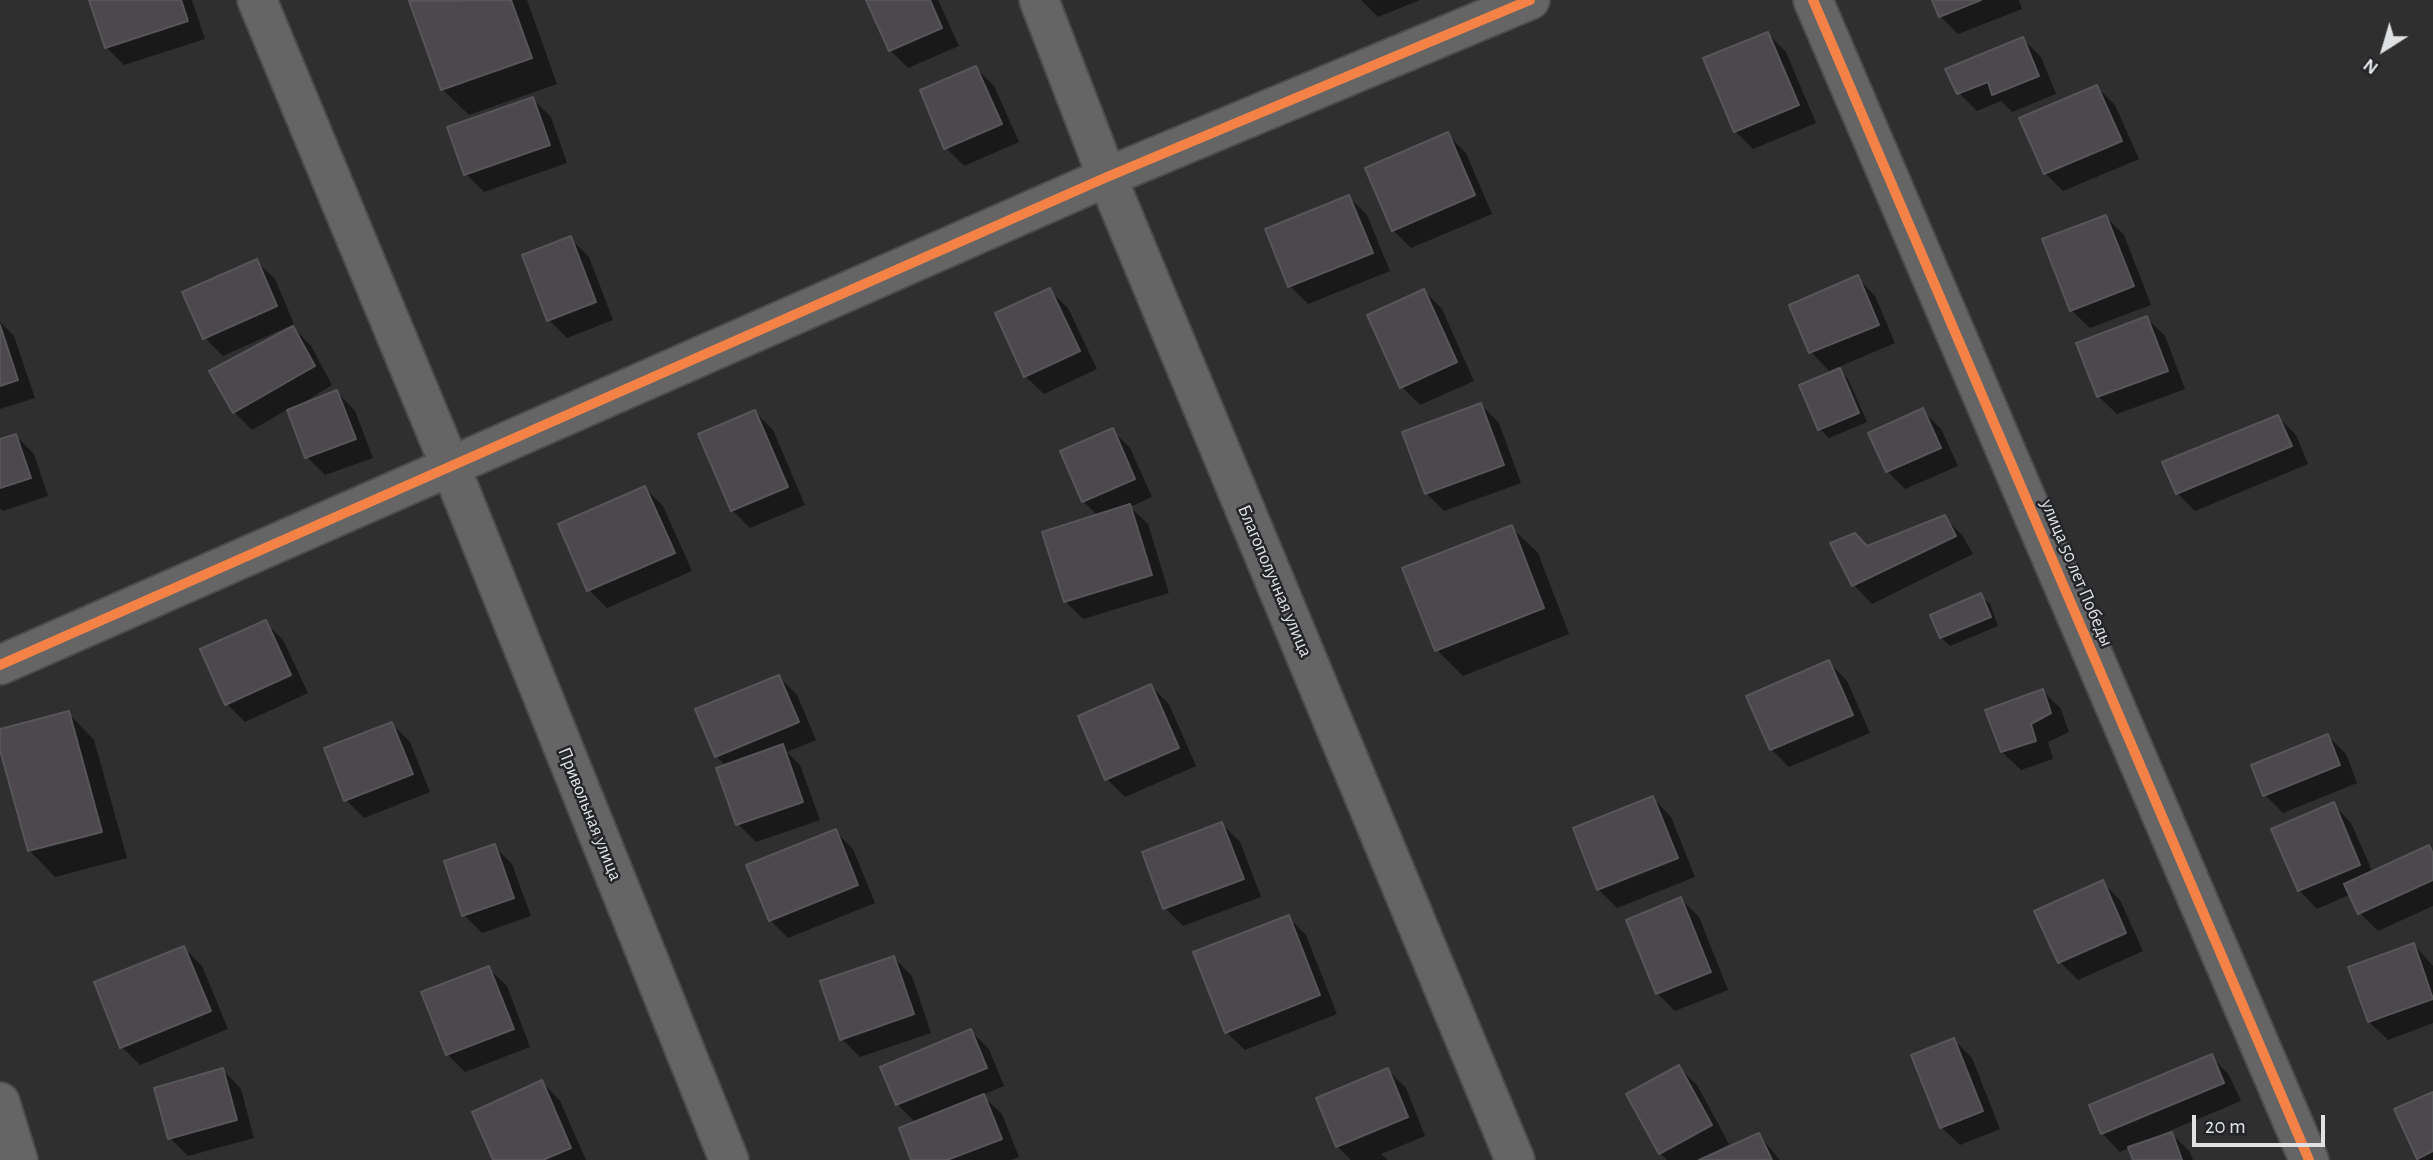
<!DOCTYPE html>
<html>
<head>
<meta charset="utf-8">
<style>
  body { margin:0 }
  #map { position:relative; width:2433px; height:1160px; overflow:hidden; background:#2f2f30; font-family:"Alegreya Sans",sans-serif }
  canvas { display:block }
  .north { position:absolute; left:2349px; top:14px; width:70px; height:70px; -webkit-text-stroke:5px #242528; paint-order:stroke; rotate:217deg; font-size:19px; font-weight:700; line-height:28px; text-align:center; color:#e0e1e3 }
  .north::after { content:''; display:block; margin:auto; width:24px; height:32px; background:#e0e1e3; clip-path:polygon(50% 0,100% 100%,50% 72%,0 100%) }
  .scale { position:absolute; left:2192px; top:1115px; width:133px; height:32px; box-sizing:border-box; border:4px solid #e0e1e3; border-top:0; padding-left:9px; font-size:21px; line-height:24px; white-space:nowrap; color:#e0e1e3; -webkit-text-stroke:5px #242528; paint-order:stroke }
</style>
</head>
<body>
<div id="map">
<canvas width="2433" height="1160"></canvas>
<div class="north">N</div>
<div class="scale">20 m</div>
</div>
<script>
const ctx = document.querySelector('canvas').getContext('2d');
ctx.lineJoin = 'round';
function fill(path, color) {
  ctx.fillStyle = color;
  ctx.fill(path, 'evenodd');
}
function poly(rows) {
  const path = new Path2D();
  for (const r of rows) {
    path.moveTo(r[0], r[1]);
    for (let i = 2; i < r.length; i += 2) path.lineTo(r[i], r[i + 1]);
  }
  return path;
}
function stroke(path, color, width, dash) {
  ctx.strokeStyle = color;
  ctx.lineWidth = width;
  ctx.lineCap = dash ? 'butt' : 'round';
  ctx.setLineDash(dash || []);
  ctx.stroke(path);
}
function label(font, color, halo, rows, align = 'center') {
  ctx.font = font + ' "Alegreya Sans",sans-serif';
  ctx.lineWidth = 5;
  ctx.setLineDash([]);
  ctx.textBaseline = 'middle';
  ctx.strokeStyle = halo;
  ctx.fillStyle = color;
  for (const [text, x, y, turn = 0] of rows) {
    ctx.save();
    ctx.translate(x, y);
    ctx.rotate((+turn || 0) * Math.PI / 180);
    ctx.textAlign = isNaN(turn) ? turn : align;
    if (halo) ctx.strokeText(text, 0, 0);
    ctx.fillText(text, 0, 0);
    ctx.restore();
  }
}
const shadow = poly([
  [90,0,192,0,205,39,124,65,106,47],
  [417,0,527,0,557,84,469,115,442,89,411,2],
  [868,0,938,0,959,46,908,68,890,50],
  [1361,0,1420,0,1378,17],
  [1934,0,2019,0,2022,9,1958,34,1940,16],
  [1768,34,1786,52,1816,123,1753,149,1735,131],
  [2023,39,2041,57,2056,94,2012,112,2001,101,1977,111,1959,93],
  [976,68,994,86,1019,142,964,166,946,148],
  [2097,87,2115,105,2139,159,2063,191,2045,173],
  [533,99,551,117,567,163,484,192,466,174],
  [1448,135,1466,153,1492,214,1411,248,1393,230],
  [1349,197,1367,215,1390,271,1308,304,1290,286],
  [2106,217,2124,235,2151,305,2090,328,2071,310],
  [571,239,589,257,613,320,567,338,549,320],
  [256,261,275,279,294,324,223,356,205,338],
  [1857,277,1875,296,1895,343,1829,371,1811,352,1791,305],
  [1049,290,1068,308,1097,369,1044,394,1025,376],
  [1424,291,1442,309,1474,381,1420,405,1402,387],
  [2147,318,2165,336,2185,389,2117,414,2098,396],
  [0,322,14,336,35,398,0,409],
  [292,326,311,346,332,385,293,409,337,392,355,411,373,458,325,475,307,457,288,409,252,430,234,412],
  [1840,370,1848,379,1867,422,1829,438,1820,429],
  [1481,405,1499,423,1521,483,1444,511,1426,493],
  [1923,411,1941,429,1958,466,1905,489,1887,471],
  [755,412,773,430,805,505,750,528,732,510],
  [2278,417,2296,435,2308,464,2195,511,2177,493],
  [1112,430,1130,448,1152,497,1130,507,1148,524,1169,593,1083,619,1065,601,1098,516,1083,501],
  [16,436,34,454,48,496,3,511,0,508,0,441],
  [645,488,663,506,692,571,607,608,589,590],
  [1944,517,1962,535,1973,554,1872,604,1854,585,1833,544,1868,548],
  [1511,527,1538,553,1569,634,1463,676,1437,650],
  [1981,596,1990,604,1998,626,1950,646,1941,637],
  [265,622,283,640,308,693,245,722,227,704],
  [1829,662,1847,681,1870,733,1789,767,1771,749],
  [779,677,797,695,816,740,787,752,800,765,820,820,756,842,738,824,726,766,716,756],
  [1151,686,1169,704,1196,766,1125,797,1107,779],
  [2043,691,2061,709,2069,732,2048,742,2053,759,2021,770,2002,752],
  [68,713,94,740,127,858,55,877,29,850,0,744,0,731],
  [392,724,410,742,430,792,364,818,346,800],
  [2328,736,2346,754,2357,783,2283,813,2265,795],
  [1653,798,1671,817,1695,877,1617,908,1598,889,1575,829],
  [2333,804,2351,823,2373,873,2429,847,2433,852,2433,906,2378,931,2360,913,2351,894,2317,909,2299,890],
  [1222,824,1240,842,1261,897,1183,926,1165,908],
  [835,831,853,849,875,903,788,938,770,920],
  [494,846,512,864,531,916,482,933,464,915],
  [2102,882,2120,900,2143,951,2078,980,2060,962],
  [1681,899,1699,917,1728,990,1675,1011,1657,993],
  [1288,917,1306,935,1337,1014,1245,1050,1226,1032],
  [2414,945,2433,966,2433,1023,2388,1040,2369,1022,2350,968],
  [184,948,202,966,228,1029,140,1065,122,1047],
  [894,958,912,976,931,1033,860,1057,842,1039],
  [488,968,507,986,530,1047,465,1072,447,1054],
  [971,1031,989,1049,1004,1086,982,1095,1002,1114,1019,1157,1011,1160,913,1160,916,1123,897,1104],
  [1954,1040,1972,1058,2000,1129,1960,1145,1941,1127],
  [2211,1056,2229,1075,2241,1101,2162,1134,2163,1137,2172,1134,2190,1152,2193,1160,2135,1160,2130,1147,2120,1152,2102,1133],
  [1678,1067,1697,1085,1729,1144,1713,1153,1714,1155,1759,1135,1780,1160,1667,1160,1660,1153],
  [223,1070,241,1089,254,1138,188,1156,170,1138],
  [1388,1070,1406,1088,1425,1136,1381,1154,1388,1160,1351,1160,1337,1146],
  [542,1082,560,1101,586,1160,495,1160],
  [2433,1094,2433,1160,2420,1160,2418,1158]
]);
const building = poly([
  [89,0,181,0,188,21,105,48,89,0],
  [511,0,532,58,441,90,409,1,511,0],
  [866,0,930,0,942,28,889,51,866,0],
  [1932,0,1981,0,1939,17,1932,0],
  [1768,32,1799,105,1734,132,1703,58,1768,32],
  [2023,37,2039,76,1992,95,1988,82,1957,94,1945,69,2023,37],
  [976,66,1002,124,944,149,920,90,976,66],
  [2097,85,2122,141,2044,174,2019,118,2097,85],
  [533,97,550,145,464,175,447,127,533,97],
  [1448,132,1475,195,1392,231,1365,168,1448,132],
  [1349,195,1373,253,1288,287,1265,229,1349,195],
  [2106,215,2134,286,2070,311,2042,239,2106,215],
  [571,236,596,302,547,321,522,255,571,236],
  [257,259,277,306,203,339,182,292,257,259],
  [1858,275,1879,325,1809,353,1789,305,1858,275],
  [1050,288,1080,351,1024,377,995,313,1050,288],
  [1424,289,1457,362,1400,388,1367,315,1424,289],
  [2147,316,2168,371,2097,397,2076,343,2147,316],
  [0,325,18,380,0,386,0,325],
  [293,326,315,366,233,413,209,371,293,326],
  [1840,368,1859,413,1818,430,1799,385,1840,368],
  [337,390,356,439,305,458,287,410,337,390],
  [1481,403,1504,465,1425,494,1402,432,1481,403],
  [1923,408,1941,448,1886,472,1868,433,1923,408],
  [755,410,788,487,731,511,698,434,755,410],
  [2278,415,2292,446,2176,494,2162,462,2278,415],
  [1113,428,1135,479,1082,502,1060,451,1113,428],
  [16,434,31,478,0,488,0,439,16,434],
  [645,486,675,553,587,591,558,524,645,486],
  [1130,504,1152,575,1064,602,1042,532,1130,504],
  [1945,515,1956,536,1852,586,1830,543,1855,533,1867,546,1945,515],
  [1512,525,1544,608,1435,651,1402,568,1512,525],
  [1981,593,1991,617,1940,638,1930,615,1981,593],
  [266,620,291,675,225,705,200,649,266,620],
  [1829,660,1853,715,1770,750,1746,696,1829,660],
  [779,675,799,722,715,757,695,709,779,675],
  [1151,684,1179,748,1105,780,1078,716,1151,684],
  [2043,689,2051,713,2031,724,2036,741,2001,752,1985,710,2043,689],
  [69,711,102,832,28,851,0,750,0,729,69,711],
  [392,722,413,774,344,801,324,748,392,722],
  [2328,734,2340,765,2263,796,2251,765,2328,734],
  [783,744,803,802,736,825,716,768,783,744],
  [1653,796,1678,858,1597,890,1573,828,1653,796],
  [2334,802,2360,865,2298,891,2271,829,2334,802],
  [1222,822,1244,879,1163,909,1142,852,1222,822],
  [836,829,858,885,769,921,746,865,836,829],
  [495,844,514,898,462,916,444,861,495,844],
  [2429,845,2433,854,2433,880,2358,914,2344,884,2429,845],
  [2103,880,2126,933,2058,963,2034,911,2103,880],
  [1681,897,1711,972,1656,994,1626,920,1681,897],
  [1289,915,1320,995,1225,1033,1193,952,1289,915],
  [2414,943,2433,999,2368,1022,2348,967,2414,943],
  [184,946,211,1011,120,1048,94,982,184,946],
  [894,956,914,1014,840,1040,820,981,894,956],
  [489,966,514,1029,446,1055,421,992,489,966],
  [971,1029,987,1068,896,1105,880,1067,971,1029],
  [1954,1038,1983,1111,1940,1128,1911,1055,1954,1038],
  [2212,1054,2224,1083,2101,1134,2089,1105,2212,1054],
  [1679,1065,1712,1125,1659,1154,1626,1094,1679,1065],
  [223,1068,237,1120,168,1139,154,1088,223,1068],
  [1388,1068,1408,1117,1336,1147,1316,1098,1388,1068],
  [542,1080,571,1148,543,1160,493,1160,472,1112,542,1080],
  [2433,1092,2433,1151,2417,1159,2394,1109,2433,1092],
  [984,1094,1002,1139,947,1160,911,1160,899,1128,984,1094],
  [2172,1132,2182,1160,2133,1160,2128,1147,2172,1132],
  [1759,1133,1772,1160,1699,1160,1759,1133]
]);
const minor = poly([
  [257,0,451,468,729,1160],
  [1039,0,1107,177,1515,1160],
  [1813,0,2309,1160],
  [0,665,1107,177,1530,0],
  [0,1102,18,1160]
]);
const cycleway = poly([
  [1813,0,2309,1160],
  [0,665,1107,177,1530,0]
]);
const streetNames = [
  ["улица 50 лет Победы",2077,573,67],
  ["Благополучная улица",1275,581,67],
  ["Привольная улица",590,814,68]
];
fill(shadow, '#0007');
fill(building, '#4c484e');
stroke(building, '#565658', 2);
stroke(minor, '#4c4c4d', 42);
stroke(minor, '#656566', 38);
stroke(cycleway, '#f48246', 10);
label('19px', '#e0e1e3', '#242528', streetNames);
</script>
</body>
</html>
